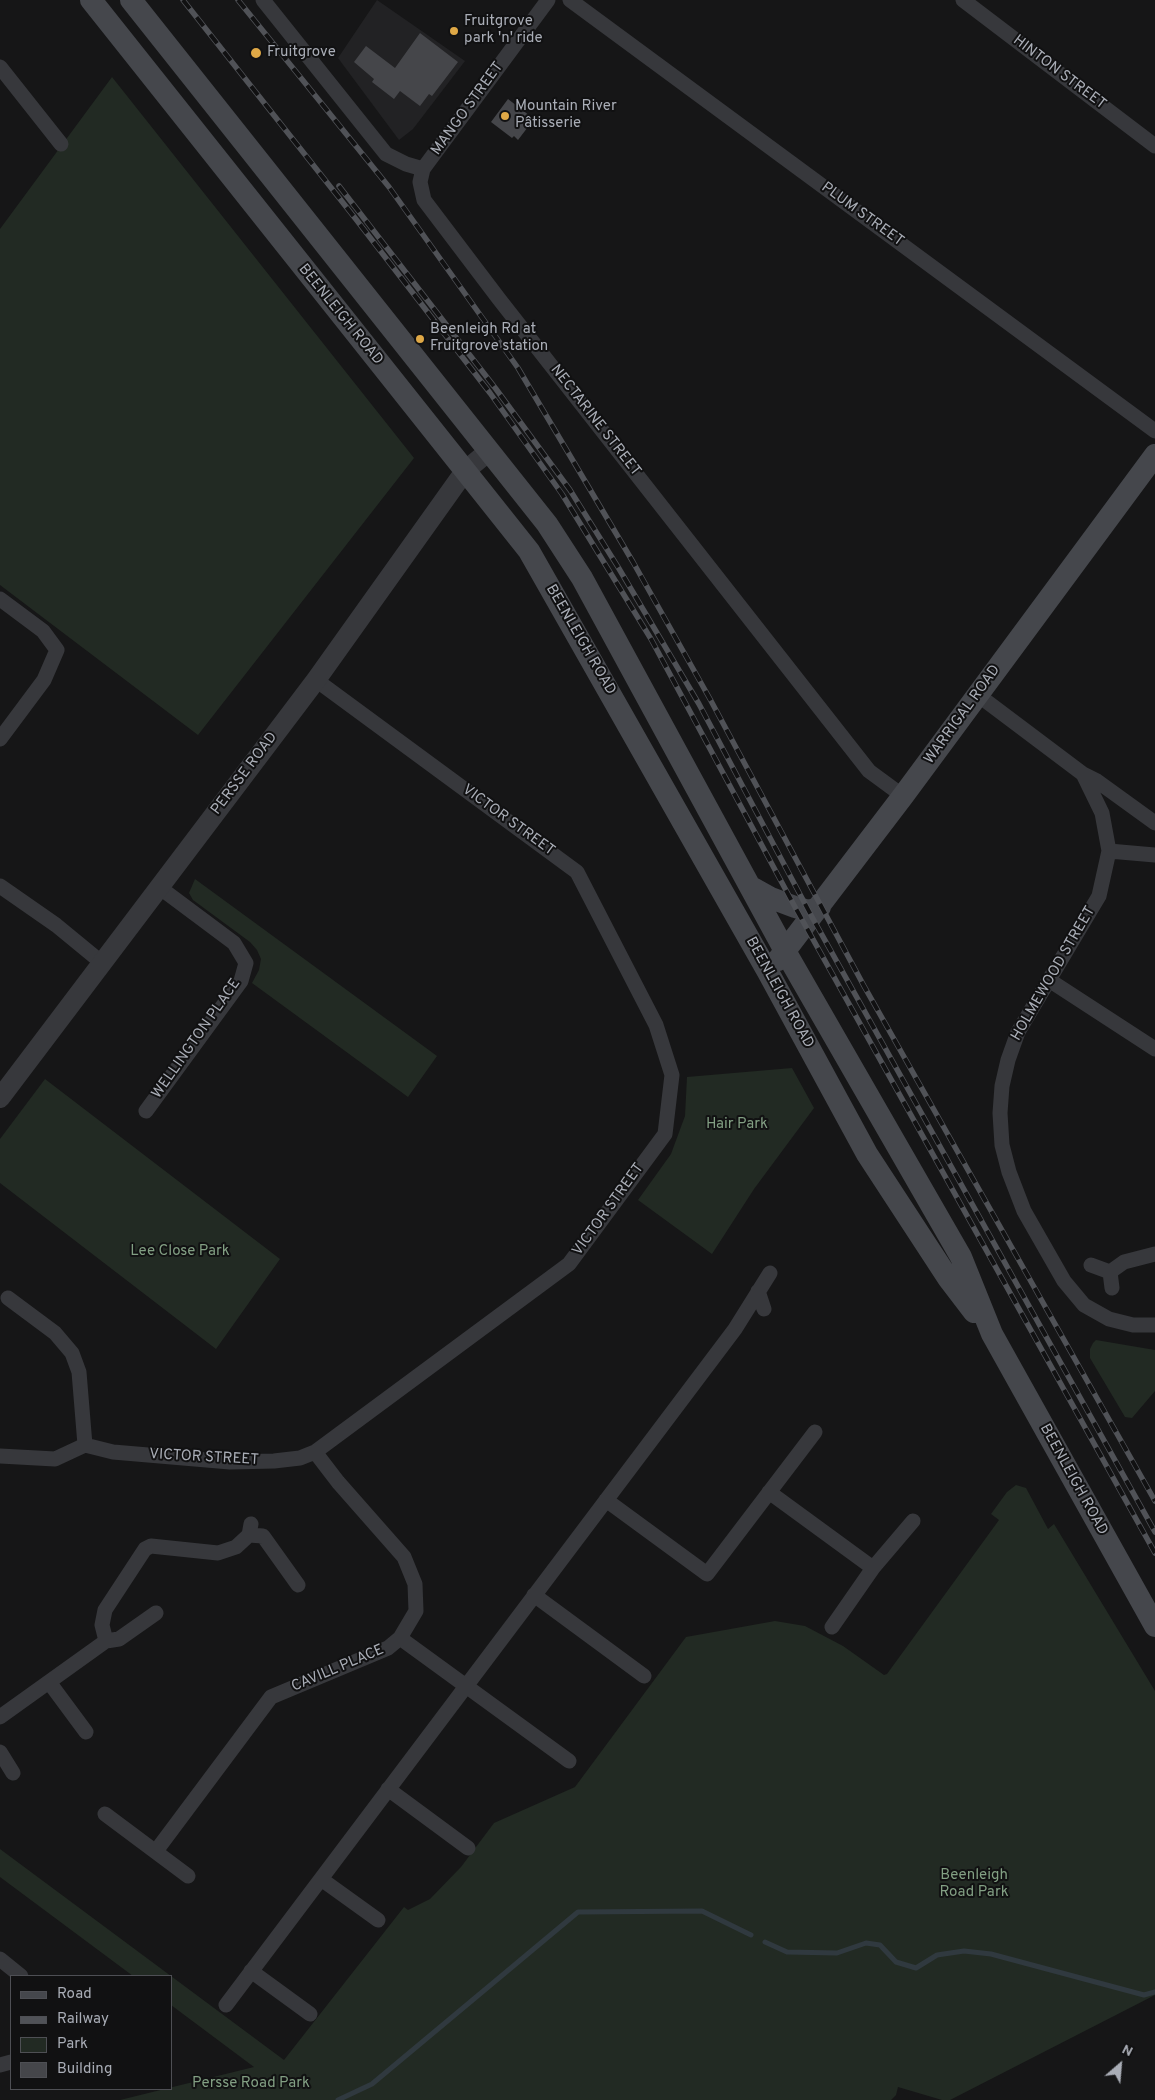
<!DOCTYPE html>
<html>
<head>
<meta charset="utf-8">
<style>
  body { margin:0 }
  #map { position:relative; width:1155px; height:2100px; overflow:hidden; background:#161617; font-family:Overpass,sans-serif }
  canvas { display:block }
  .legend { position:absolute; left:10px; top:1975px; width:162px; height:115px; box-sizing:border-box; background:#111112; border:1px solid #4e4f54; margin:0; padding:6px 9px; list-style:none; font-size:15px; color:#a9adb6 }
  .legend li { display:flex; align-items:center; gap:10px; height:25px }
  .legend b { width:25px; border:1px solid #4e4f54 }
  .north { position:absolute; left:1095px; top:2040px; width:50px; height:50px; -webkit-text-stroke:4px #111112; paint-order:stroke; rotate:27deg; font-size:14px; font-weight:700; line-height:20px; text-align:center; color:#a9adb6 }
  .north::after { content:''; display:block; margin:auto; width:18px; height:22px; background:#a9adb6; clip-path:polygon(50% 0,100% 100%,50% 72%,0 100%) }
</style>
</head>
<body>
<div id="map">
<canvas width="1155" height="2100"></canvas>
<ul class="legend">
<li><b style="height:6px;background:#45474c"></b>Road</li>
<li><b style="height:6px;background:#505257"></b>Railway</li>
<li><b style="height:14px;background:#222a23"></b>Park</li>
<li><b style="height:14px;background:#45464a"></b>Building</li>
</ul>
<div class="north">N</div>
</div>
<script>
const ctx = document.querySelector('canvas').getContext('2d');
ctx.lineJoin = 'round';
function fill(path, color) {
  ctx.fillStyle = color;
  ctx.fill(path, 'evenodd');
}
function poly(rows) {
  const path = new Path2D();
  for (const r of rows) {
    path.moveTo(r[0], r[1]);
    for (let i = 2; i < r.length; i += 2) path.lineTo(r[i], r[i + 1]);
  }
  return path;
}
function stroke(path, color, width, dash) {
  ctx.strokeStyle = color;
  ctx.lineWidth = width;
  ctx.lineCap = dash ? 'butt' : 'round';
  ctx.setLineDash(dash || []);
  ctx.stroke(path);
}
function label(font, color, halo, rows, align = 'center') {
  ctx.font = font + ' Overpass,sans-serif';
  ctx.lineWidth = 4;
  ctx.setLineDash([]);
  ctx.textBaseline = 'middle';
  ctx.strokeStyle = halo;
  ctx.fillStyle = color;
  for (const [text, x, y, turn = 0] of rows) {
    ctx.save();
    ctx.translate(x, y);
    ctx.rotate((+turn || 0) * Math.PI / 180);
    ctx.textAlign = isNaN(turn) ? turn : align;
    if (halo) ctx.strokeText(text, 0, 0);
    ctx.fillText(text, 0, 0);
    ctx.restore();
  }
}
const built = poly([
  [377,0,465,61,413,129,399,140,338,58]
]);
const green = poly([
  [112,77,414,458,198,735,0,585,0,229],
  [195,879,437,1056,408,1097,252,983,259,970,261,959,257,950,250,942,193,900,189,893],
  [792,1068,814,1108,754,1189,712,1254,638,1200,671,1154,685,1116,687,1077],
  [45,1079,280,1259,216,1349,0,1183,0,1139],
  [1096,1340,1155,1350,1155,1391,1132,1418,1125,1417,1090,1358,1090,1349,1093,1343],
  [1016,1485,1026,1488,1048,1529,1054,1524,1155,1691,1155,1995,950,2100,942,2100,898,2087,896,2095,891,2100,120,2100,254,2067,171,2005,171,1976,133,1976,0,1877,0,1849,284,2060,404,1907,408,1910,430,1899,461,1867,494,1823,575,1787,686,1637,775,1621,805,1626,843,1646,884,1675,887,1674,999,1520,991,1514,1007,1492]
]);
const stream = poly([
  [765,1942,787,1952,837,1953,866,1943,880,1945,896,1962,916,1968,937,1955,964,1951,991,1954,1144,1995,1155,1992],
  [338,2100,372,2084,578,1912,702,1911,751,1935]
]);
const building = poly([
  [420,33,458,62,432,96,429,94,420,106,400,91,394,99,372,82,374,79,354,62,366,46,395,68],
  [508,99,530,116,527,120,531,123,518,140,514,136,512,138,491,122]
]);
const minor = poly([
  [263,0,386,154,406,164,423,169],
  [548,0,423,169,420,182,424,200,499,299,869,771,903,796],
  [570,0,1155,431],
  [963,0,1155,146],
  [0,67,61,144],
  [0,599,43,631,57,650,44,680,0,739],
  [978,695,1083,774,1102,813,1109,851,1099,896,1018,1032,1008,1060,1002,1086,1000,1113,1002,1145,1009,1172,1024,1211,1064,1281,1084,1305,1109,1319,1133,1325,1155,1325],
  [1083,774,1097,781,1155,823],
  [1109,851,1155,855],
  [0,886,56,925,101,962],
  [1049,980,1155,1049],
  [146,1111,241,981,246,963,234,943,159,887],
  [1091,1265,1110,1272,1112,1288],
  [1110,1272,1124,1262,1155,1254],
  [758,1291,764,1309],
  [8,1298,55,1333,72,1353,79,1372,85,1445],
  [0,1456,55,1459,85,1445,113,1452,230,1462,274,1461,300,1458,315,1452,569,1264,665,1134,672,1075,656,1025,577,872,316,680],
  [769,1492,873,1568],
  [606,1500,707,1574,815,1432],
  [249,1535,263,1536,298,1585],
  [534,1595,644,1676],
  [832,1627,873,1568,913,1521],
  [400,1638,569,1761],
  [106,1641,119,1639,156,1613],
  [49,1682,86,1732],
  [0,1717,106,1641,102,1625,105,1610,145,1549,151,1546,218,1553,236,1547,249,1535,251,1524],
  [0,1752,13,1773],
  [388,1789,468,1848],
  [105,1814,188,1876],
  [156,1851,271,1697,388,1648,400,1638,416,1611,415,1584,404,1557,338,1482,315,1452],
  [321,1879,378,1920],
  [0,1959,21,1976],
  [251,1971,310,2014],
  [226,2005,735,1329,770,1273],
  [0,2065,11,2062]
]);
const tertiary = poly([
  [0,1098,316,680,465,471,489,451]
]);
const secondary = poly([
  [91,0,529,551,768,972,867,1154,948,1278,974,1312],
  [131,0,547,524,582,578,785,951,961,1257,992,1334,1155,1626],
  [753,888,771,898,795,907,809,911,820,907],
  [778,960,903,796,1155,455]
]);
const rail = poly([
  [183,0,355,218,490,393,562,494,651,639,795,907,1155,1553],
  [238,0,389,187,518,368,633,562,710,699,864,986,1155,1501],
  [339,186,496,389,570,490,618,567,699,704,812,917,1155,1532]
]);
const markers = [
  [454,31,5,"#dfa846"],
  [256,53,6,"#dfa846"],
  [505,116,5,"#dfa846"],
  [420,339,5,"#dfa846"]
];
const poiNames = [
  ["Fruitgrove",464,22],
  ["park 'n' ride",464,39],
  ["Fruitgrove",267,53],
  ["Mountain River",515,107],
  ["Pâtisserie",515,124],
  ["Beenleigh Rd at",430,330],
  ["Fruitgrove station",430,347]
];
const streetNames = [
  ["HINTON STREET",1059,73,37],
  ["MANGO STREET",468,109,-54],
  ["PLUM STREET",862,215,36],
  ["BEENLEIGH ROAD",340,315,51],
  ["NECTARINE STREET",595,421,52],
  ["BEENLEIGH ROAD",580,640,60],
  ["WARRIGAL ROAD",963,715,-54],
  ["PERSSE ROAD",245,774,-53],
  ["VICTOR STREET",508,821,36],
  ["HOLMEWOOD STREET",1054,974,-60],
  ["BEENLEIGH ROAD",779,993,61],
  ["WELLINGTON PLACE",197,1039,-55],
  ["VICTOR STREET",609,1210,-54],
  ["VICTOR STREET",204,1458,3],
  ["BEENLEIGH ROAD",1073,1480,61],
  ["CAVILL PLACE",338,1669,-23]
];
const parkNames = [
  ["Hair Park",737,1125],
  ["Lee Close Park",180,1252],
  ["Beenleigh",974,1876],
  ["Road Park",974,1893],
  ["Persse Road Park",251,2084]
];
fill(built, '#222224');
fill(green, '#222a23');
stroke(stream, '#30393f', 5);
fill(building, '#45464a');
stroke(minor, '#37383c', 15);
stroke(tertiary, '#37383c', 20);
stroke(secondary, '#45474c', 22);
stroke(rail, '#505257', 5.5);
stroke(rail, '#111112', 4, [11]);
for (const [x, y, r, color] of markers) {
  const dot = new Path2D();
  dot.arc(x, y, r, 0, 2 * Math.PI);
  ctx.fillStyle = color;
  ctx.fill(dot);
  stroke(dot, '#111112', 2);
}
label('15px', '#a9adb6', '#111112', poiNames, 'left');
label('15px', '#a9adb6', '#111112', streetNames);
label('15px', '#829f83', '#111112', parkNames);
</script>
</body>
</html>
